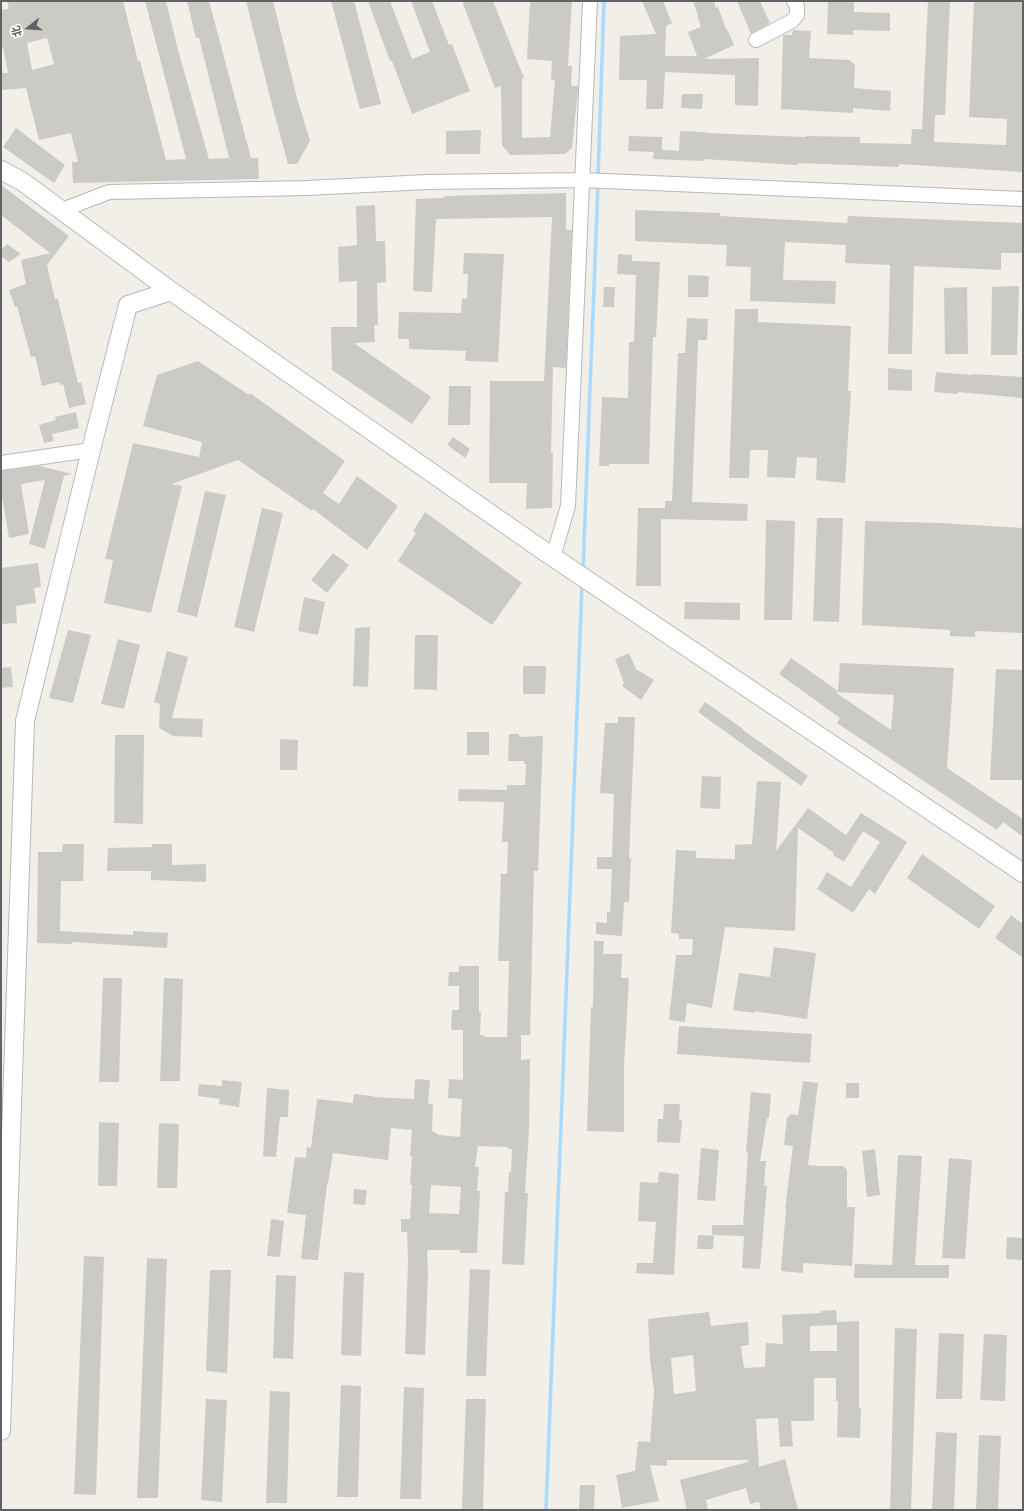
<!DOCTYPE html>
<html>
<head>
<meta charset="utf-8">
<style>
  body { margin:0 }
  #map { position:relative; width:1024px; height:1511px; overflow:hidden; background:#f1efe8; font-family:Helvetica,"Noto Sans SC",sans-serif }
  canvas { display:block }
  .frame { position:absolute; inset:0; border:2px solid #5f6368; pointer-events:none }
  .north { position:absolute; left:8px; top:8px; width:40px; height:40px; -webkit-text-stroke:3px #fff; paint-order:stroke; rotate:253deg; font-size:11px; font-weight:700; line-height:16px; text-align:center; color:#5f6368 }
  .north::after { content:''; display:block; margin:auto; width:14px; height:18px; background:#5f6368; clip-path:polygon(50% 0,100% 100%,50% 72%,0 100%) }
</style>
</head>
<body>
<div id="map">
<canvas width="1024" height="1511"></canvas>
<div class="frame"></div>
<div class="north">北</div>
</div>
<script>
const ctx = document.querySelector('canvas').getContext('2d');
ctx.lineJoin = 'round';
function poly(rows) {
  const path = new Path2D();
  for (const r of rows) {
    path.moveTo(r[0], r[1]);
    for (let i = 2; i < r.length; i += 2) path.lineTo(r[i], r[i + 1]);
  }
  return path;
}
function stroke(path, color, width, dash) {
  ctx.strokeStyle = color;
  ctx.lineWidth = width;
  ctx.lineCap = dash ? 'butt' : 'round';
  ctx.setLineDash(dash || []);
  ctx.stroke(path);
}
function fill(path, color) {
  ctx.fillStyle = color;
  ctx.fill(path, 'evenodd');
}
const stream = poly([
  [598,178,604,1],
  [583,570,598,184],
  [546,1510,582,584]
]);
const building = poly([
  [7,1,123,1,138,61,140,61,166,160,186,159,145,1,166,1,178,50,209,159,229,158,199,38,196,38,187,1,209,1,251,158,258,158,259,179,73,183,72,162,78,162,71,133,39,140,26,88,1,90,1,73,8,73,3,47,1,48,1,10,9,9],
  [47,38,54,64,32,70,27,43],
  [246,1,273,1,297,98,310,141,297,164,288,164,272,105],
  [331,1,354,1,381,104,360,109],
  [368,1,390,1,412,59,430,52,411,1,432,1,449,45,452,44,470,91,412,114,392,61,390,61],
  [462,1,493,1,524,78,522,79,522,138,550,137,555,80,551,80,552,61,527,59,530,1,572,1,568,66,572,66,571,86,578,86,578,90,572,148,565,154,510,155,502,145,501,86,495,88],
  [642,1,663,1,672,23,666,26,665,56,697,56,688,32,701,27,697,15,698,15,693,1,714,1,716,8,718,7,726,29,727,29,734,45,704,59,759,58,758,106,735,105,735,75,665,72,663,109,646,109,647,80,619,80,620,36,656,34],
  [737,1,760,1,770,23,751,34],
  [828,1,854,1,854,12,890,13,890,31,853,30,853,35,827,34],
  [928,1,950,1,945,115,935,115,934,142,1006,145,1007,119,969,117,974,1,1023,1,1023,172,899,164,899,167,798,163,798,165,703,159,703,161,653,159,654,152,628,151,629,136,662,137,662,150,679,151,680,131,705,132,705,133,806,137,806,136,860,137,860,143,911,144,912,129,922,129],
  [793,30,811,31,809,58,850,60,855,65,854,88,891,91,890,111,853,108,853,113,781,109,783,35,792,35],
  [682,94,703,94,702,109,681,108],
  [16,128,65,165,54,183,3,147],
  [481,130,480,154,446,154,446,131],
  [1,185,69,236,47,265,55,299,58,299,78,383,81,382,86,404,69,408,63,384,60,385,59,382,42,386,35,356,31,357,17,306,15,307,9,290,26,284,21,260,50,253,1,215],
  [566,193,566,230,572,230,566,368,553,367,551,453,553,453,552,508,526,509,527,483,489,483,490,381,544,381,552,217,436,219,432,292,413,291,416,199,444,198,444,196],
  [375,205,376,241,385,241,386,282,377,283,378,325,374,325,375,342,354,343,431,397,412,424,332,370,331,327,357,327,357,281,339,282,338,247,357,245,356,206],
  [635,210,720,213,720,216,847,223,848,216,1023,223,1023,253,1001,253,1001,270,914,266,912,354,888,354,890,265,845,263,846,245,785,242,783,280,836,281,835,304,750,301,751,267,726,266,727,245,635,241],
  [7,244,21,254,9,262,1,256,1,250],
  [464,253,504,254,498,362,465,361,466,351,409,349,409,339,398,339,399,312,461,313,462,298,467,299,468,274,463,274],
  [618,254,632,255,632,261,660,262,656,337,653,337,649,464,609,464,609,466,599,466,602,397,628,398,629,342,634,342,636,275,617,274],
  [688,275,709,276,708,297,688,297],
  [1019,286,1017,355,991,355,992,287],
  [604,287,615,287,614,307,603,307],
  [967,287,968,354,945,354,944,288],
  [735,309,758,309,758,322,851,326,848,391,851,391,845,483,816,480,817,458,797,457,795,478,767,477,768,450,750,450,749,478,729,478],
  [687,318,708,319,707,340,698,340,692,502,748,504,747,521,661,519,661,586,636,586,638,508,665,508,665,501,672,501,678,353,685,353],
  [198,361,249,395,250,393,345,461,323,493,339,504,357,476,398,506,367,550,313,509,312,511,238,460,172,484,182,486,151,613,104,603,113,560,105,559,133,443,199,457,202,442,143,426,157,375],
  [888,368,912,370,912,391,888,390],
  [936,372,972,375,972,374,1023,377,1023,398,958,392,958,394,934,392],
  [449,386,471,386,470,425,448,425],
  [76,412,79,428,52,434,54,441,44,443,39,425,56,420,55,417],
  [453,437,470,449,465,458,447,445],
  [40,466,72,474,64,476,45,549,29,544,45,480,21,484,29,534,9,538,1,490,1,471],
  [205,491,226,495,197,617,177,612],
  [262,508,283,513,254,632,234,627],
  [425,512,522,583,492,625,398,561,416,533,413,531],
  [817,518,843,518,839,622,813,621],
  [766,520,795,521,792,620,764,620],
  [865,521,940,523,1023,528,1023,633,975,631,975,637,950,636,950,630,862,625],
  [333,553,349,565,327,593,311,580],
  [38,563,41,587,34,588,36,603,16,606,17,623,1,624,1,568],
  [304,597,325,602,318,635,298,631],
  [685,602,740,603,740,620,684,619],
  [370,627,368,687,353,686,355,628],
  [68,630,91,635,73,703,49,698],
  [415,635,438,635,437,690,414,689],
  [118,639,140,645,124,709,101,704],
  [167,651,188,657,172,718,203,719,202,737,173,736,159,728,160,704,154,702],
  [629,653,636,669,654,680,641,700,622,686,624,683,615,659],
  [791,658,838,691,840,663,954,668,947,768,1023,819,1023,837,1003,822,997,830,837,723,840,718,779,674],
  [835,692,894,695,891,730],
  [523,666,546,666,545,694,523,694],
  [11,667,13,687,1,688,1,668],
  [996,669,1023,670,1023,780,990,780],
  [705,702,743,729,743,730,808,776,801,786,698,712],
  [618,717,635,717,629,858,631,858,629,902,624,902,622,936,596,934,596,922,607,923,607,912,610,912,612,869,597,869,597,857,612,857,614,794,600,793,605,723,618,723],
  [467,732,489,732,489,755,467,755],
  [509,734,519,734,519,737,543,736,538,871,534,871,530,1035,521,1035,521,1060,530,1059,529,1130,525,1193,528,1193,524,1265,502,1264,505,1192,508,1192,509,1172,511,1172,512,1149,507,1149,508,1147,478,1146,475,1167,479,1167,477,1191,480,1191,477,1253,460,1253,460,1250,427,1250,428,1272,425,1355,405,1354,408,1261,407,1232,401,1232,401,1219,410,1219,412,1185,410,1185,412,1156,410,1156,412,1130,391,1128,388,1160,333,1153,328,1184,327,1184,318,1260,301,1259,306,1215,287,1213,295,1157,306,1158,307,1147,311,1148,317,1099,353,1103,354,1094,373,1096,373,1097,414,1099,415,1079,430,1080,428,1104,433,1104,432,1131,439,1135,460,1137,462,1099,448,1098,449,1079,463,1080,463,1030,451,1030,452,1010,459,1010,459,986,448,986,449,972,459,972,459,966,479,966,479,1012,481,1012,480,1035,484,1035,484,1037,507,1037,509,961,498,961,501,874,507,874,508,842,502,842,504,802,458,801,459,789,507,790,507,785,525,785,526,764,524,764,524,761,508,761],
  [431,1185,461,1187,459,1214,429,1213],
  [115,735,144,735,143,824,114,823],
  [280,739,298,740,297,770,280,770],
  [702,776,721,777,720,809,700,808],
  [757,781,781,782,776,851,808,808,846,835,861,813,907,842,875,894,869,889,853,913,817,889,827,872,851,887,880,842,863,831,844,862,833,855,834,853,798,828,795,931,725,927,712,1008,687,1003,685,1022,669,1020,676,955,692,955,693,939,679,939,679,934,671,933,676,850,696,851,696,858,735,859,735,845,752,844],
  [63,844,84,844,83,881,61,881,60,931,133,935,133,931,168,933,167,948,72,942,72,944,37,943,38,852,62,852],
  [152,844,172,844,172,865,206,864,206,882,151,880,151,871,107,871,108,848,152,847],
  [922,854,995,906,979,929,907,878],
  [1011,915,1023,924,1023,958,995,938],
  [594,941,604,941,603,954,622,954,621,978,629,978,624,1065,624,1132,587,1131,591,1007,593,1007],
  [774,947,816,953,807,1019,754,1011,754,1013,733,1010,739,973,770,977],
  [103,978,122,978,119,1082,99,1082],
  [164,978,183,979,180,1081,160,1081],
  [679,1026,812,1034,810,1063,677,1054],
  [222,1080,242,1082,239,1107,219,1104,220,1099,198,1096,199,1084,222,1086],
  [803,1081,818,1083,808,1165,818,1166,843,1166,847,1170,847,1207,855,1207,852,1266,803,1263,803,1273,781,1271,786,1209,785,1209,793,1146,784,1145,787,1118,791,1114,798,1115],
  [846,1083,859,1083,859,1098,846,1098],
  [267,1088,289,1090,288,1117,280,1117,276,1157,263,1156],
  [751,1092,771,1094,769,1118,767,1118,760,1161,766,1161,764,1185,767,1186,760,1269,742,1268,744,1237,743,1236,712,1235,712,1225,743,1225,748,1152,746,1152],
  [664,1104,680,1104,679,1120,682,1120,680,1143,657,1142,658,1119,663,1119],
  [99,1122,119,1123,117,1186,98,1186],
  [159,1123,179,1124,177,1188,157,1188],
  [701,1148,719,1150,715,1201,697,1200],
  [875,1149,880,1195,867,1197,862,1151],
  [898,1155,922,1156,915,1265,949,1265,949,1278,854,1278,855,1264,892,1265],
  [949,1158,972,1160,965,1259,942,1258],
  [659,1172,679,1174,674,1275,636,1273,637,1263,653,1263,656,1222,638,1221,640,1182,658,1183],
  [354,1189,367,1190,365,1205,353,1204],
  [271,1219,284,1221,280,1257,267,1256],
  [698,1235,714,1236,713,1249,697,1249],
  [1007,1237,1023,1238,1023,1260,1006,1259],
  [84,1256,104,1257,96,1495,74,1494],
  [147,1258,167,1259,158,1498,137,1498],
  [470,1269,490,1270,486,1376,466,1376],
  [210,1270,231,1270,227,1373,206,1371],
  [344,1272,364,1273,361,1356,341,1355],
  [276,1275,296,1276,293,1359,273,1358],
  [836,1310,837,1322,859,1321,859,1408,861,1408,860,1438,837,1437,838,1401,836,1401,836,1378,814,1378,814,1421,791,1421,793,1446,780,1447,778,1418,756,1419,759,1467,785,1459,798,1510,761,1510,759,1502,750,1504,746,1488,706,1500,708,1510,687,1510,680,1480,748,1462,748,1460,667,1460,667,1466,650,1465,659,1501,622,1508,616,1475,635,1471,638,1441,650,1442,654,1391,650,1360,648,1319,709,1312,711,1326,748,1322,749,1345,741,1346,744,1368,765,1367,766,1343,783,1344,782,1315,821,1313,821,1311],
  [837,1325,837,1351,810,1351,810,1326],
  [693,1355,696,1391,674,1394,671,1358],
  [895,1328,917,1329,911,1510,890,1510],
  [939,1333,964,1334,962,1399,936,1399],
  [984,1334,1007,1335,1005,1401,980,1400],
  [341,1385,361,1386,358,1497,337,1497],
  [404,1387,424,1388,421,1499,400,1499],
  [270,1391,290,1392,287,1503,266,1503],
  [206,1399,227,1400,222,1502,201,1500],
  [466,1399,486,1399,483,1510,462,1510],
  [936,1432,957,1433,954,1510,932,1510],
  [979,1435,1001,1436,998,1510,976,1510],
  [580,1485,595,1485,594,1510,579,1510]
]);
const minor = poly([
  [756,40,792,21,797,15,797,6,794,1],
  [62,210,109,192,307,188,427,182,582,180,1023,199],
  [1,463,91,450],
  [553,557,568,506,590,1]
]);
const tertiary = poly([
  [1,170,23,182,171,291,541,549,1023,873],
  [1,1431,25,721,94,438,128,305,171,291]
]);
stroke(stream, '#aadaff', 3.5);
fill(building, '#cccac5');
stroke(minor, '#b5b8bc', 16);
stroke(tertiary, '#b5b8bc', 20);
stroke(minor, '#fff', 14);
stroke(tertiary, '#fff', 18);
</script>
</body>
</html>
